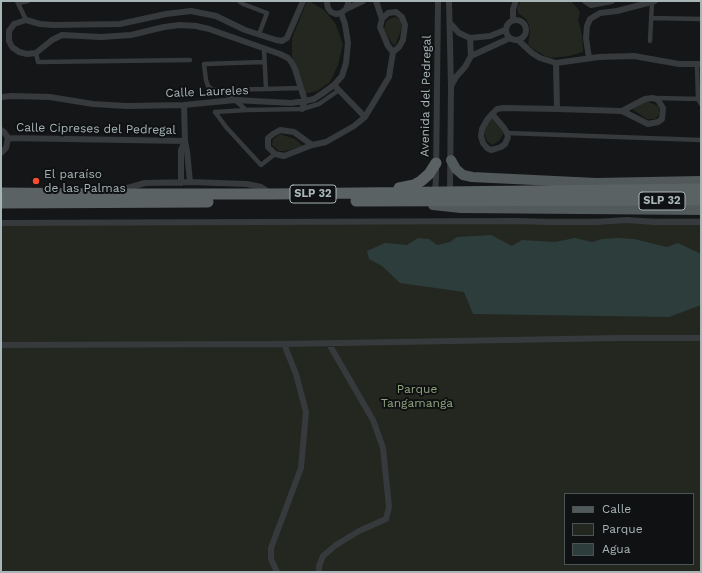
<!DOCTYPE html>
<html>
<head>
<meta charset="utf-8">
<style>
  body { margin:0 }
  #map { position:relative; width:702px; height:573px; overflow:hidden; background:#151617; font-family:"Work Sans",sans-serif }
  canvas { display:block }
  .frame { position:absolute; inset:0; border:2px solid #a7b5b7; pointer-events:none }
  .legend { position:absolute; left:564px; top:493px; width:130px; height:72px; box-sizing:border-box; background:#101112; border:1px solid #4c5354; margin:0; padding:5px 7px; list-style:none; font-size:12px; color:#a7b5b7 }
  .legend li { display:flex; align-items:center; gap:8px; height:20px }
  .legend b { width:20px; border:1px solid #4c5354 }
</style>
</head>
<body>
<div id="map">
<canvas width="702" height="573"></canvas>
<div class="frame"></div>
<ul class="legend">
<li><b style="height:5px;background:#52595b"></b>Calle</li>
<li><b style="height:11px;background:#23271f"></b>Parque</li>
<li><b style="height:11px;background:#2d3d3c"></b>Agua</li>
</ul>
</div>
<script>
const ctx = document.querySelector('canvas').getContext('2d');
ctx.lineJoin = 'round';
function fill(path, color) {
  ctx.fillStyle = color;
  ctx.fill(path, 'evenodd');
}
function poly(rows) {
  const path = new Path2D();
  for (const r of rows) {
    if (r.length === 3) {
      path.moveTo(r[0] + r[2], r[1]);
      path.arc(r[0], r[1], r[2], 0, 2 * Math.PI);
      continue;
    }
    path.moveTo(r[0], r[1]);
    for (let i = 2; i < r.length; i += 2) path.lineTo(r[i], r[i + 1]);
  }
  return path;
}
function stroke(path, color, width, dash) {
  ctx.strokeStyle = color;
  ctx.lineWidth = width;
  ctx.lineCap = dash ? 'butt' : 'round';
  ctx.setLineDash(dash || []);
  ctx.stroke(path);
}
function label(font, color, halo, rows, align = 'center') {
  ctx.font = font + ' "Work Sans",sans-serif';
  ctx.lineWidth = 4;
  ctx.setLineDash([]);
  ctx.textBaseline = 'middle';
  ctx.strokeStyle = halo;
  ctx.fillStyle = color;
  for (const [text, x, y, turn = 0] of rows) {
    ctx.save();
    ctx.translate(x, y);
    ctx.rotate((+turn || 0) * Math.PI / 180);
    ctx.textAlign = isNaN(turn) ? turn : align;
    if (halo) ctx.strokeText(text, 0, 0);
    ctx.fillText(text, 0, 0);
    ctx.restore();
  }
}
const green = poly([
  [307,1,309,1,324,10,335,23,343,44,338,65,330,82,317,91,304,94,292,57,292,38],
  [521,1,571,1,578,9,580,13,578,19,582,35,583,52,569,56,552,58,545,56,533,49,528,44,530,32,529,25,526,19,518,13,517,8],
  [395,17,402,20,401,30,395,46,391,42,384,29,386,22,389,19],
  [646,101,654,104,659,107,659,115,655,119,647,119,632,109],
  [491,118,504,133,499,141,492,145,486,140,484,130],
  [280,134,295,139,303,146,285,151,279,151,272,145,273,139],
  [701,218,701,572,1,572,1,220],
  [565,494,693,494,693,564,565,564]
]);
const water = poly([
  [491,235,512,246,522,240,555,242,575,238,592,242,602,239,618,238,634,239,667,247,678,243,699,253,701,255,701,305,669,317,473,314,464,292,400,283,382,266,369,259,367,251,385,243,407,245,418,238,429,239,437,245,450,242,457,237]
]);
const pedestrian = poly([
  [17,1,26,20],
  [239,1,243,4,267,13,259,34],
  [18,3,28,1],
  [651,18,701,19],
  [650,41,652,2],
  [264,49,266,89],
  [36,53,38,62,190,60],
  [697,65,698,99,701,104],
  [220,90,266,89,300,88],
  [655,98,701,99],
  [246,110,235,100,220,90,212,89,208,86,206,80,204,64,264,62],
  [215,112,246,110,302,109,319,104,339,90],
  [215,112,226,127,261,165,275,154],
  [507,133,701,140]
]);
const minor = poly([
  [327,1,327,3,328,8,331,12,336,14,341,13,346,9,348,4,348,1],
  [376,1,382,19],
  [449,1,451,87,450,192],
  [585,1,591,5,612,1],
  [346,9,363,1],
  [516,30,10],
  [513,20,513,9,516,1],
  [450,23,459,33,470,38,490,36,505,30],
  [470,38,471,56],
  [518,40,532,53,540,58,556,63,599,57,634,56,679,64,701,64],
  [589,58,586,38,587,26,590,19,600,13,617,11,655,1],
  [556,63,557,109],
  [334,85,365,117],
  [451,86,456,77,465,67,471,56,510,38],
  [1,97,12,96,50,97,93,104,127,106,184,105,235,100,291,103,305,101,314,99,323,93,334,85,342,76,346,63,348,43,345,24,341,13],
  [184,105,185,141,187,151,190,182],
  [302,109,305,101,295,69,292,63,288,58,280,54,209,29,196,26,180,25,164,27,131,35,101,37,62,35,52,40,36,53,27,54,19,52,12,47,9,41,9,31,14,24,26,20,40,24,53,25,120,24,166,14,191,11,216,16,245,30,276,40,282,41,287,38,303,1],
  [492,114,504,128,507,133,508,137,505,144,501,147,495,149,491,150,487,148,483,143,481,136,482,129,487,120,492,114,497,109,504,108,557,109,622,111,648,124,658,122,662,119,663,108,658,100,653,98,645,99,622,111],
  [1,130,4,132,8,138,6,148,1,153],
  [8,138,185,141],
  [312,145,294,132,280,130,273,134,268,138,268,147,275,154,284,156,312,145,326,142,354,126,365,117,389,77,393,52,399,47,403,40,405,25,402,17,396,12,388,13,382,19,380,27,388,46,393,52],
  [181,183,181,150,185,141],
  [117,191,145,183,190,182,247,184,261,187,270,193],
  [435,192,436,179,438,1],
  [1,223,517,221,549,222,596,222,627,220,654,222,701,222],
  [1,345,284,344,619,338,701,338],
  [277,572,271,559,271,548,301,468,306,412,296,374,284,344],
  [319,572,319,566,323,556,336,545,359,531,386,519,389,507,383,448,373,420,329,344]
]);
const primary = poly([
  [451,160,456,169,463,175,472,177,596,183,701,181],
  [433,205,461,208,701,210]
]);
const trunk = poly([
  [399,188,414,185,421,181,429,174,436,163],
  [1,193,103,194,272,194,701,189],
  [356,201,701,200],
  [1,203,208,202]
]);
const markers = [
  [36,181,4,"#f44d30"]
];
const shields = [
  [313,194,46],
  [662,201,46]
];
const shieldNames = [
  ["SLP 32",313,194],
  ["SLP 32",662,201]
];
const streetNames = [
  ["Calle Laureles",207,92,-2],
  ["Avenida del Pedregal",426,96,-89],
  ["Calle Cipreses del Pedregal",96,129,1]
];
const poiNames = [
  ["El paraíso",44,174],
  ["de las Palmas",44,188]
];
const parkNames = [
  ["Parque",417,389],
  ["Tangamanga",417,403]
];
fill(green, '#23271f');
fill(water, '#2d3d3c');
stroke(pedestrian, '#363a3c', 4.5);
stroke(minor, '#363a3c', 6);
stroke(primary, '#52595b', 10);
stroke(trunk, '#5a6264', 11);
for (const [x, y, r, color] of markers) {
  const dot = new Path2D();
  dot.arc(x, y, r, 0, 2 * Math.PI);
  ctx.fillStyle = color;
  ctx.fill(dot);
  stroke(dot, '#101112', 1.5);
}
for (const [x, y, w] of shields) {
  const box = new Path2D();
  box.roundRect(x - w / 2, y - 9, w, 18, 3);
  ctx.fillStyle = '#101112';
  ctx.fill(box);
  stroke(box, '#a7b5b7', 1);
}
label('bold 11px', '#a7b5b7', null, shieldNames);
label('12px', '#a7b5b7', '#101112', streetNames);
label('12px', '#a7b5b7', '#101112', poiNames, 'left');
label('12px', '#8fa37e', '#101112', parkNames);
</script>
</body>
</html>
